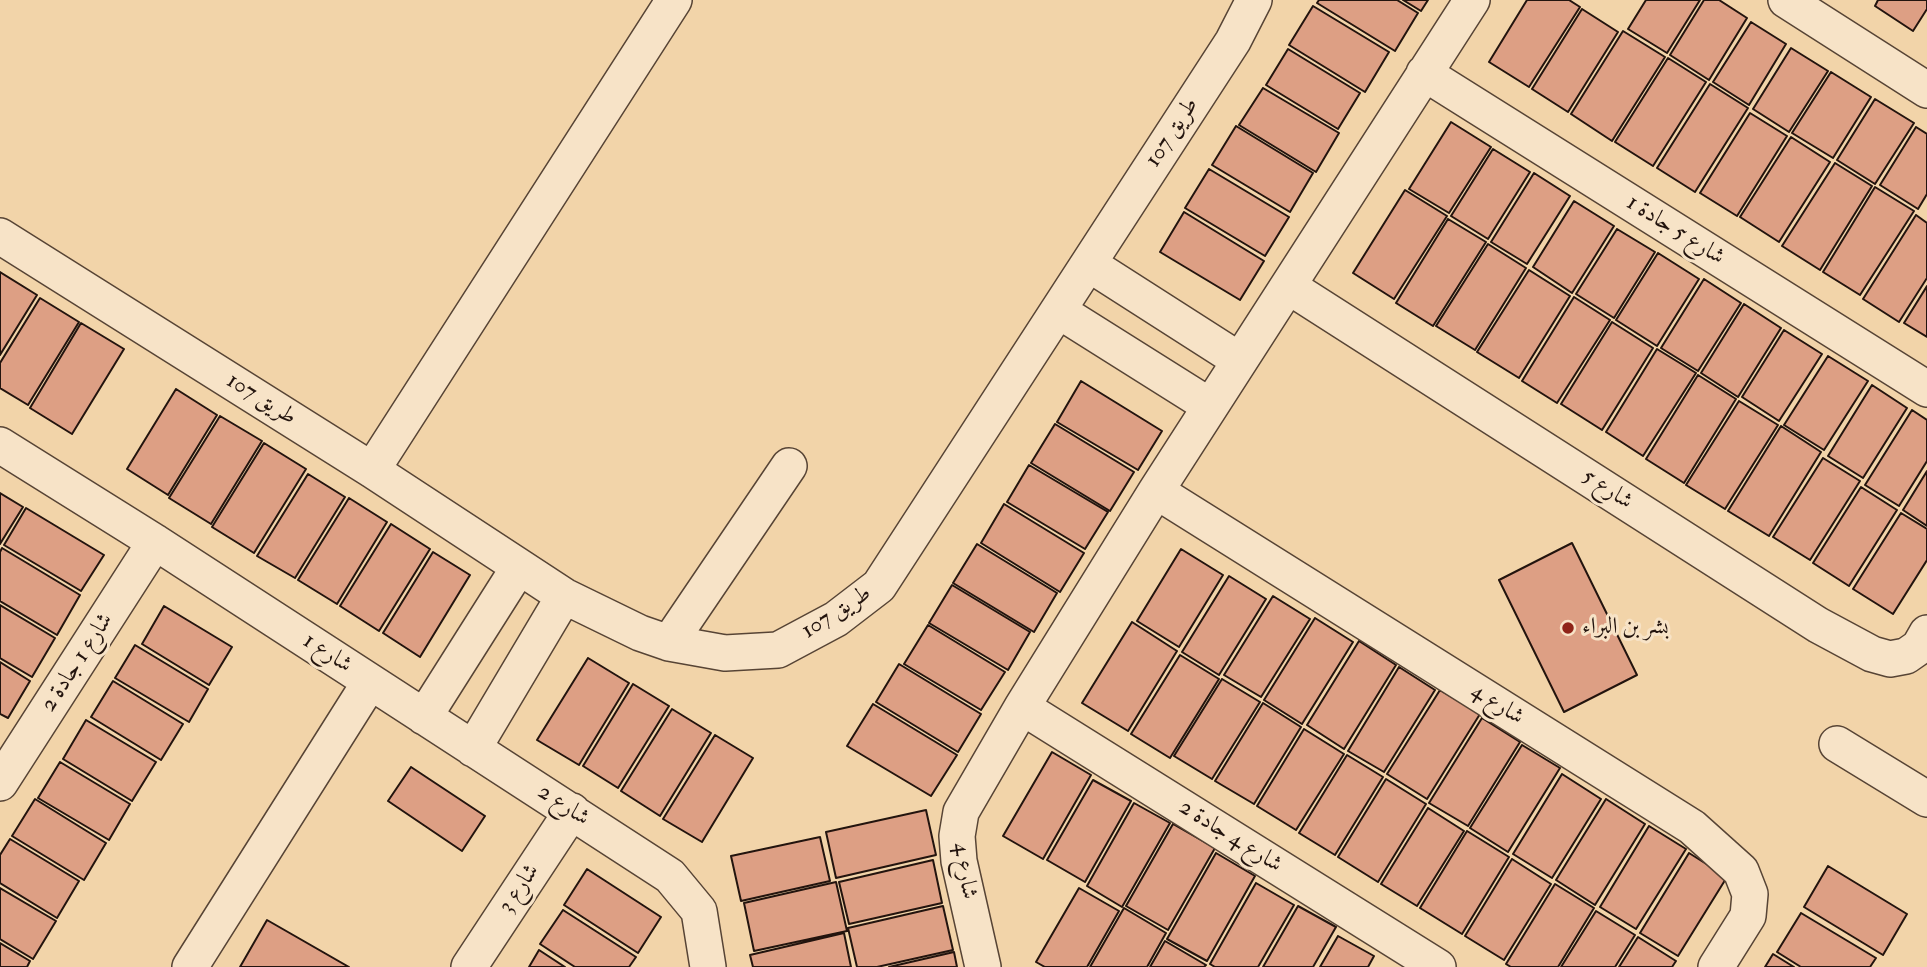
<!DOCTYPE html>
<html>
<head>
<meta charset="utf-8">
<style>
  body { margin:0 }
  canvas { display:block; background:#f2d4a9 }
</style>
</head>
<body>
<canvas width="1927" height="967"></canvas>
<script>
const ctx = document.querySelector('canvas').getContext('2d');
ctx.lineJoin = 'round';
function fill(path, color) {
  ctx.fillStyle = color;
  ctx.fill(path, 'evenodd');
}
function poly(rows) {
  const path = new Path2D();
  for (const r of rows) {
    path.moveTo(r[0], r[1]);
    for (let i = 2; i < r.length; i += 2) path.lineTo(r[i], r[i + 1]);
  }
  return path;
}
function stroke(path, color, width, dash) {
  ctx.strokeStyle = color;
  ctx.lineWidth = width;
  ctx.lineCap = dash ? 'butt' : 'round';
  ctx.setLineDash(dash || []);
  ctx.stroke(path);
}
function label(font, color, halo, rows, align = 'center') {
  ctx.font = font + ' "IM FELL Double Pica",Amiri,serif';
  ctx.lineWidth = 6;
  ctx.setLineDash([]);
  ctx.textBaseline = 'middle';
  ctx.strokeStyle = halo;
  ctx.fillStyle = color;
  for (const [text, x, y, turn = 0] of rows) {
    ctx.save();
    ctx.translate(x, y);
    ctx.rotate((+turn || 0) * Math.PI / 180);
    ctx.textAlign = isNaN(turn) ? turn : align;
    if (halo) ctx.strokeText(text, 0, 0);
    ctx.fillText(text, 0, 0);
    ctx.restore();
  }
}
const building = poly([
  [1319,0,1397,0,1418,13,1395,51,1317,3,1319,0],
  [1403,0,1428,0,1421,11,1403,0],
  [1527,0,1569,0,1580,7,1529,87,1489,62,1527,0],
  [1646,0,1700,0,1667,53,1628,29,1646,0],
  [1704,0,1719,0,1747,18,1709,80,1670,55,1704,0],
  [1878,0,1927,0,1927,9,1913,31,1875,6,1878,0],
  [1313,6,1389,52,1365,92,1289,45,1313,6],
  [1582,9,1618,32,1568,112,1532,89,1582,9],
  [1751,22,1786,44,1749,105,1713,82,1751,22],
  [1623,31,1665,57,1612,141,1571,114,1623,31],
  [1791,48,1828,71,1789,132,1753,109,1791,48],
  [1288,49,1360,93,1338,129,1266,85,1288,49],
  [1668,58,1706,82,1653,166,1615,142,1668,58],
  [1831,72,1871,97,1833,158,1792,133,1831,72],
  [1710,84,1748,108,1695,192,1657,168,1710,84],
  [1263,88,1339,133,1316,172,1239,125,1263,88],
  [1875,99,1914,123,1875,184,1837,160,1875,99],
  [1750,113,1787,136,1737,216,1700,193,1750,113],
  [1451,122,1491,147,1449,213,1409,189,1451,122],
  [1236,126,1313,173,1290,212,1212,165,1236,126],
  [1916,127,1927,134,1927,194,1918,209,1880,185,1916,127],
  [1791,137,1830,162,1779,242,1740,217,1791,137],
  [1493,149,1530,172,1488,239,1451,216,1493,149],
  [1835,163,1872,186,1820,270,1782,246,1835,163],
  [1209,169,1289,217,1265,256,1185,208,1209,169],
  [1534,173,1570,196,1527,264,1491,242,1534,173],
  [1875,187,1914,211,1860,295,1823,272,1875,187],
  [1405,190,1447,216,1394,299,1353,273,1405,190],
  [1574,201,1614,226,1572,293,1533,267,1574,201],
  [1184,212,1264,261,1240,300,1160,252,1184,212],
  [1916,215,1927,223,1927,278,1899,322,1863,299,1916,215],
  [1448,219,1486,242,1433,326,1396,303,1448,219],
  [1617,229,1655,252,1614,318,1576,294,1617,229],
  [1488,244,1526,268,1475,350,1436,326,1488,244],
  [1658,253,1699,279,1657,346,1616,320,1658,253],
  [1529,270,1570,296,1519,378,1477,352,1529,270],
  [0,272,37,295,0,355,0,272],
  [1704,279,1741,303,1698,371,1661,348,1704,279],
  [1927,286,1927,337,1904,323,1927,286],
  [1574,297,1610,320,1557,403,1522,381,1574,297],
  [40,298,79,322,28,405,0,388,0,363,40,298],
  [1744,304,1781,328,1738,397,1701,373,1744,304],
  [1612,322,1653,348,1602,430,1561,404,1612,322],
  [81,323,124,349,72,434,30,408,81,323],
  [1784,330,1822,354,1779,421,1742,397,1784,330],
  [1657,349,1696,373,1643,456,1606,432,1657,349],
  [1828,356,1868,381,1824,450,1784,425,1828,356],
  [1698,375,1736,399,1684,483,1646,459,1698,375],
  [1081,381,1162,431,1138,470,1057,422,1081,381],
  [1872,385,1907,408,1863,478,1828,456,1872,385],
  [176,389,217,415,168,495,127,469,176,389],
  [1739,401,1778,425,1725,509,1686,485,1739,401],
  [1912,410,1927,420,1927,461,1899,506,1865,485,1912,410],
  [220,416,262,441,211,524,169,498,220,416],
  [1055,424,1134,472,1110,511,1031,463,1055,424],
  [1781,426,1821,452,1769,536,1728,511,1781,426],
  [264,443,306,469,254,553,212,527,264,443],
  [1823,458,1860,481,1810,560,1773,537,1823,458],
  [1029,465,1108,512,1085,549,1007,502,1029,465],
  [1927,471,1927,526,1903,510,1927,471],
  [308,474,345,497,295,578,257,556,308,474],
  [1861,487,1897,510,1849,586,1813,563,1861,487],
  [0,493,23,507,0,544,0,493],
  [349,498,387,522,337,604,298,580,349,498],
  [1004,504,1084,553,1060,592,981,543,1004,504],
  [26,508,104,555,81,591,4,545,26,508],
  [1901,513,1927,529,1927,560,1893,614,1853,589,1901,513],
  [391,524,430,549,379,631,340,606,391,524],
  [1572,543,1637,675,1564,712,1499,580,1572,543],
  [977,544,1057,593,1034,632,953,583,977,544],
  [2,548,80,595,57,635,0,601,0,552,2,548],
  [1181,549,1223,575,1179,647,1137,621,1181,549],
  [433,552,470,575,420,657,383,633,433,552],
  [1229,576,1266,599,1219,675,1182,652,1229,576],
  [952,585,1030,632,1008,670,929,623,952,585],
  [1273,596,1310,619,1261,697,1224,675,1273,596],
  [0,605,55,638,32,677,0,658,0,605],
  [164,606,232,647,209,685,142,644,164,606],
  [1315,618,1353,642,1302,724,1264,700,1315,618],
  [1132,622,1177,651,1128,731,1082,703,1132,622],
  [928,625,1005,672,981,710,904,664,928,625],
  [1359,641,1396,665,1344,749,1307,725,1359,641],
  [135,645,208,689,189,722,115,678,135,645],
  [1180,655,1219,679,1170,758,1131,734,1180,655],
  [588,658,629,683,579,765,537,740,588,658],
  [0,662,30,681,8,718,0,714,0,662],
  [899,664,981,714,958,752,876,702,899,664],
  [1399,667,1435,690,1384,772,1348,751,1399,667],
  [1222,679,1260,702,1212,779,1174,756,1222,679],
  [113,681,183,724,161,760,91,717,113,681],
  [633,684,669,706,618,788,583,766,633,684],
  [1440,690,1480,714,1427,799,1387,774,1440,690],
  [1263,703,1301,727,1254,804,1215,781,1263,703],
  [873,704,957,755,931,796,847,746,873,704],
  [672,709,711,733,660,816,621,791,672,709],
  [1482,718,1520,742,1468,826,1429,803,1482,718],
  [86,720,156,762,132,801,63,759,86,720],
  [1304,729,1344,754,1296,830,1257,806,1304,729],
  [715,735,753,758,702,842,663,819,715,735],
  [1522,745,1560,768,1508,852,1470,828,1522,745],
  [1052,752,1091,775,1043,859,1003,836,1052,752],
  [1347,755,1383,777,1335,855,1299,833,1347,755],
  [60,762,130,804,109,840,38,798,60,762],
  [411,767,485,816,462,851,388,801,411,767],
  [1562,774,1601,799,1552,878,1513,854,1562,774],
  [1386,779,1426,804,1378,882,1338,857,1386,779],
  [1093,780,1131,801,1085,882,1047,860,1093,780],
  [35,799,106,843,84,880,12,836,35,799],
  [1606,799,1645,824,1595,905,1556,880,1606,799],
  [1134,803,1170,823,1122,907,1087,886,1134,803],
  [1428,808,1464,831,1417,906,1381,884,1428,808],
  [926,810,936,855,836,878,826,832,926,810],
  [1173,824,1215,848,1168,930,1126,906,1173,824],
  [1649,826,1686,849,1636,929,1600,907,1649,826],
  [1467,831,1509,857,1462,934,1420,908,1467,831],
  [820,837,830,881,741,901,731,856,820,837],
  [10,839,79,881,57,918,0,883,0,855,10,839],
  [1216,853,1255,876,1207,961,1167,939,1216,853],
  [1689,853,1727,877,1678,956,1640,933,1689,853],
  [1512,859,1551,884,1504,960,1465,936,1512,859],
  [933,860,942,903,849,924,839,882,933,860],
  [1828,866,1907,914,1883,955,1804,907,1828,866],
  [587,869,661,917,638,953,564,905,587,869],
  [836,882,847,931,754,951,744,903,836,882],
  [1256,883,1294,905,1258,967,1215,967,1210,964,1256,883],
  [1555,884,1594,908,1558,967,1511,967,1506,964,1555,884],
  [0,888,56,921,33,959,0,939,0,888],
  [1079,888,1119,911,1087,967,1045,967,1036,962,1079,888],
  [943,906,953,950,877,967,857,967,848,928,943,906],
  [1298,906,1336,927,1313,967,1263,967,1298,906],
  [1124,908,1166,933,1147,967,1090,967,1124,908],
  [563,910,636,957,629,967,575,967,540,944,563,910],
  [1596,911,1635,935,1615,967,1561,967,1596,911],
  [1801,913,1876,958,1870,967,1801,967,1777,952,1801,913],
  [267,920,349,967,240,967,267,920],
  [844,933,851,967,753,967,750,955,844,933],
  [1338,936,1374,956,1368,967,1320,967,1338,936],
  [1638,937,1676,961,1672,967,1619,967,1638,937],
  [1165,941,1206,965,1204,967,1150,967,1165,941],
  [0,943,30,961,27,967,0,967,0,943],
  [539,950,565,967,529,967,539,950],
  [954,952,957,967,889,967,954,952],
  [1773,954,1794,967,1765,967,1773,954]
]);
const minor = poly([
  [1786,0,1927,90],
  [1424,73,1927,389],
  [0,236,372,470,564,596,640,633,669,643,725,653,778,650,836,619,879,586,1233,41,1254,0],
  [1089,264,1239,360],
  [1288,286,1818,625,1872,654,1890,659,1906,656,1919,647,1927,633],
  [1059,311,1210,406],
  [0,445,155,542,670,876,699,911,708,967],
  [372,470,674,0],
  [1156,491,1692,827,1741,871,1750,894,1748,916,1716,967],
  [669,643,789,466],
  [1022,707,1438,967],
  [424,717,519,567],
  [1837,744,1927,799],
  [473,749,564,596],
  [0,783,155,542],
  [190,967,370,682],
  [469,967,572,811],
  [983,967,959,861,957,836,961,812,1022,707,1156,491,1472,0]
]);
const markers = [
  [1568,628,7,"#8f2418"]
];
const streetNames = [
  ["طريق 107",1173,133,-57],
  ["شارع 5 جادة 1",1675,231,32],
  ["طريق 107",261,400,32],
  ["شارع 5",1607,490,33],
  ["طريق 107",837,613,-33],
  ["شارع 1",327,654,33],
  ["شارع 1 جادة 2",78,663,-57],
  ["شارع 4",1497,705,32],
  ["شارع 2",563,806,33],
  ["شارع 4 جادة 2",1230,837,32],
  ["شارع 4",964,871,81],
  ["شارع 3",520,889,-56]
];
const poiNames = [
  ["بشر بن البراء",1582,628]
];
fill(building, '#dd9f84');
stroke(building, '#23140e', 2);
stroke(minor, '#574435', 38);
stroke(minor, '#f7e3c7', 35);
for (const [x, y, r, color] of markers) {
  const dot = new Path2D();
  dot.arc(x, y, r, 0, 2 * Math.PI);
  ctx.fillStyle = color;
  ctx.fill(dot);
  stroke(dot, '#f7e3c7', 2.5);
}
label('23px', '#23140e', '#f7e3c7', streetNames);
label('23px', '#23140e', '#f7e3c7', poiNames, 'left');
</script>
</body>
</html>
